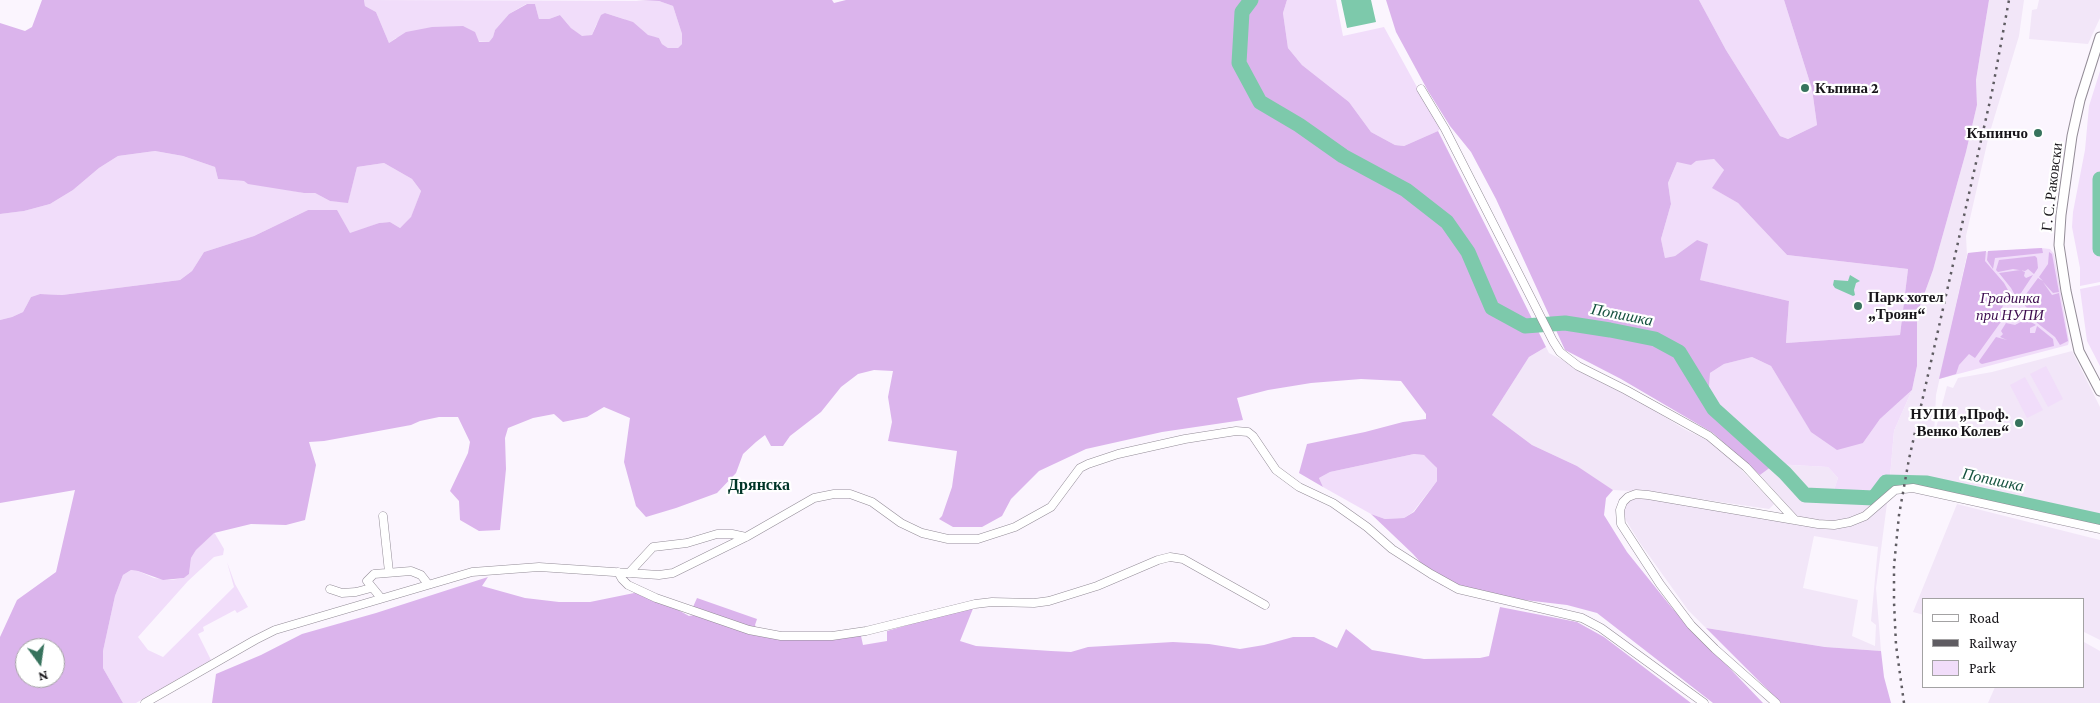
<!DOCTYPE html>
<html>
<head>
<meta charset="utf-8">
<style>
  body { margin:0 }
  #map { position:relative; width:2100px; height:703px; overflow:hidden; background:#fbf5fe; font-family:"Crimson Pro",serif }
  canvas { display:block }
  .legend { position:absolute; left:1922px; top:598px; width:162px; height:90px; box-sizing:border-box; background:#fff; border:1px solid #a3a2a3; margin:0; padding:6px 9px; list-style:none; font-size:15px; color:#18161a }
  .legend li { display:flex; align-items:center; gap:10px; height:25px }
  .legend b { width:25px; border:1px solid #a3a2a3 }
  .north { position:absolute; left:15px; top:638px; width:50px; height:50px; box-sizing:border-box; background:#fff; border:1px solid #a3a2a3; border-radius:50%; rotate:166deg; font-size:14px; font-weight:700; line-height:20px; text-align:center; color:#18161a }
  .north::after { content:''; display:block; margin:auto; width:18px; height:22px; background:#37735d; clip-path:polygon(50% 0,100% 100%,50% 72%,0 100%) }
</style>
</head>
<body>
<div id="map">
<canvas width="2100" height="703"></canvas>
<ul class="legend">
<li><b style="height:6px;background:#fff"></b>Road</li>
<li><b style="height:6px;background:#5f5c62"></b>Railway</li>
<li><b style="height:14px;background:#f1ddfa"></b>Park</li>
</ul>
<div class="north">N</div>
</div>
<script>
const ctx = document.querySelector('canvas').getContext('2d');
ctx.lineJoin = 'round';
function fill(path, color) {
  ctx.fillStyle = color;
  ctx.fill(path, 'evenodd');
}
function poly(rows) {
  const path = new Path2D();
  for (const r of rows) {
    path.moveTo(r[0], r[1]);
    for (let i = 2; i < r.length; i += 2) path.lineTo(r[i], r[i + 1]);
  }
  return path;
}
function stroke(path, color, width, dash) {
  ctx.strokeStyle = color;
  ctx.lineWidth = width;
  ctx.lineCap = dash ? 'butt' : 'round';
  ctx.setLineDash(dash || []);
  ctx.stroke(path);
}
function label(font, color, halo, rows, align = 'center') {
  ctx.font = font + ' "Crimson Pro",serif';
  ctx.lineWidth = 4.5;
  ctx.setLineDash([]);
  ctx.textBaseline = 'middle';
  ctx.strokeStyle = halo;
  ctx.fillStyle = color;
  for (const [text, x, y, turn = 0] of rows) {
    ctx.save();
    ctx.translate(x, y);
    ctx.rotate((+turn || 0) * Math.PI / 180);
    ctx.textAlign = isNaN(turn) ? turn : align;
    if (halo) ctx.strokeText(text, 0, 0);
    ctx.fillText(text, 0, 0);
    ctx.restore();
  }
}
const built = poly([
  [1989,0,2024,0,2019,36,1989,135,1966,236,1967,255,1936,395,1934,436,1947,386,1953,388,1958,378,1992,372,2072,351,2100,407,2100,517,1922,480,1919,489,1906,490,1889,488,1876,588,1881,651,1825,647,1706,628,1688,610,1640,543,1622,514,1626,501,1642,498,1780,514,1791,513,1791,509,1760,475,1775,464,1828,467,1838,478,1833,493,1866,496,1889,488,1894,431,1912,390,1917,366,1917,314,1933,270,1966,152,1977,105,1976,80],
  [1814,536,1878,547,1871,621,1876,625,1875,646,1852,636,1858,600,1803,588],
  [2039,0,2100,0,2100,18,2088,44,2029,39,2032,10,2037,9],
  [1546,347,1549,353,1625,392,1684,429,1711,442,1729,457,1774,504,1769,509,1651,492,1613,490,1577,466,1532,445,1492,415,1529,357],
  [1957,504,2100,540,2100,640,2084,632,2084,599,1924,599,1924,615,1913,612],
  [2084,642,2100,651,2100,703,1988,703,1995,687,2084,687]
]);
const green = poly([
  [364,0,659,1,673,6,682,34,682,44,678,48,668,48,662,44,659,38,648,36,624,19,605,13,596,25,592,35,582,37,571,28,560,15,549,19,539,19,535,4,526,4,509,14,495,30,493,37,489,42,396,38,389,43,376,12,365,6],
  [1287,0,1336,0,1343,36,1384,27,1440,129,1438,131,1404,146,1395,145,1371,132,1349,102,1302,65,1288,48,1283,13],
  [1699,0,1784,0,1812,89,1817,125,1788,139,1780,136,1726,50],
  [2100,71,2100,282,2080,286,2080,268,2072,227,2073,212,2085,150,2089,106],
  [155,151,183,156,215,167,218,179,244,181,304,193,315,193,330,201,348,202,357,167,384,163,412,179,421,191,411,218,400,228,390,222,379,223,350,234,308,210,254,236,204,252,192,271,180,280,62,295,40,294,31,297,23,312,12,317,0,320,0,214,24,211,50,204,73,190,99,168,118,156],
  [1714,159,1724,170,1713,188,1738,203,1787,255,1908,269,1900,335,1786,343,1789,301,1699,280,1697,240,1675,256,1665,258,1661,239,1671,204,1668,183,1677,162],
  [2041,248,2050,249,2054,254,2069,341,2068,345,1939,379,1968,253],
  [2100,285,2100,366,2087,341,2080,289],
  [1752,357,1771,366,1811,431,1863,443,1880,419,1912,390,1894,431,1889,488,1866,496,1833,493,1838,478,1828,467,1775,464,1711,400,1709,388,1710,373,1724,364],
  [2046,366,2063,399,2048,407,2030,374],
  [2025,377,2043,410,2027,418,2010,385],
  [1414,454,1424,455,1429,458,1437,468,1437,481,1413,512,1404,518,1385,519,1371,514,1323,487,1319,478,1330,472],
  [214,532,224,549,223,555,214,557,188,581,138,637,148,650,163,657,234,587,227,562,235,584,248,607,237,613,235,610,203,627,204,631,198,634,211,660,136,703,123,703,103,668,103,651,115,596,123,575,131,570,138,571,154,578,171,580,184,578,189,574,191,558,196,550]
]);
const forest = poly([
  [42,0,364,0,365,6,376,12,389,43,406,32,432,27,463,26,475,32,479,42,489,42,493,37,495,30,509,14,527,4,535,4,539,19,549,19,560,15,571,28,582,36,592,35,601,15,605,13,633,22,648,35,659,38,662,44,668,48,678,48,682,44,682,34,673,6,659,1,636,0,832,0,834,3,846,0,1287,0,1283,13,1288,48,1302,65,1349,102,1371,132,1395,145,1404,146,1438,131,1510,274,1546,347,1529,357,1492,415,1532,445,1577,466,1613,490,1606,498,1604,515,1627,552,1672,608,1763,703,1713,703,1597,613,1567,605,1482,595,1441,585,1413,554,1371,514,1385,519,1404,518,1414,512,1437,481,1437,468,1424,455,1414,454,1330,472,1319,478,1323,487,1299,473,1307,444,1365,432,1403,422,1426,419,1426,414,1401,381,1361,379,1311,383,1268,390,1237,398,1243,420,1162,432,1086,449,1039,471,1011,499,1002,516,982,527,953,527,939,519,942,516,952,487,957,451,888,441,892,422,888,397,893,371,874,370,858,374,841,387,821,412,790,436,783,446,771,446,765,435,756,442,743,454,736,473,717,493,676,508,646,517,636,506,624,462,630,418,604,407,587,417,563,422,554,414,533,418,508,428,505,438,506,469,500,530,479,531,460,520,459,501,450,491,468,453,470,442,458,417,439,417,420,421,411,425,324,441,309,442,316,465,305,520,286,525,251,524,214,533,196,550,191,558,189,574,184,578,163,580,138,571,131,570,123,575,115,596,103,651,103,668,123,703,0,703,0,637,17,600,56,572,75,490,0,503,0,320,12,317,23,312,31,297,40,294,62,295,180,280,192,271,204,252,254,236,308,210,337,210,350,233,379,223,390,222,400,228,411,217,421,191,412,179,384,163,357,167,348,203,330,201,315,193,304,193,248,184,244,181,218,179,215,167,183,156,155,151,118,156,99,168,73,190,50,204,24,211,0,214,0,23,25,31,32,27],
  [25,648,55,648,55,678,25,678],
  [1386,0,1699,0,1726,50,1780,136,1788,139,1817,125,1812,89,1784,0,1989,0,1976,80,1977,105,1966,152,1933,270,1917,314,1917,366,1912,390,1880,419,1863,443,1837,450,1811,432,1771,366,1752,357,1724,364,1710,373,1709,388,1711,400,1775,464,1760,475,1713,433,1621,379,1565,350,1496,199,1471,152,1450,126,1428,91,1396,32],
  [1714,159,1724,170,1712,188,1738,203,1787,255,1908,269,1900,335,1786,343,1789,301,1700,280,1708,244,1697,240,1675,256,1665,258,1661,239,1671,204,1668,183,1677,162,1691,165,1696,161],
  [2042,248,2043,253,1995,258,1993,269,1987,260,1988,251],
  [1986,251,1985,261,2004,283,2013,299,2003,305,2001,312,2003,319,1975,358,1969,354,1959,365,1956,374,1939,379,1968,253],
  [2049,252,2052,254,2059,292,2053,293,2043,282,2052,295,2059,293,2068,341,2060,345,2055,337,2027,315,2027,308,2021,301,2038,278,2043,281,2039,277,2048,264],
  [2035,256,2037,258,2038,268,2034,274,2028,269,2025,271,2013,269,1998,272,1996,270,1999,260],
  [2020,270,2025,272,2024,276,2026,278,2033,275,2017,299,2011,288,1999,273],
  [2026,319,2036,325,2030,328,2030,333,2035,333,2037,326,2053,339,2054,346,1982,364,1980,363,1979,361,1996,337,2007,340,2000,337,2003,334,2001,331,2006,323,2015,325],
  [1922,480,2100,517,2100,528,1919,489],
  [488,577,482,586,525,598,559,602,590,602,644,591,689,616,699,614,693,607,697,598,757,619,755,625,758,635,861,636,863,645,887,641,887,631,974,606,960,641,976,646,1051,651,1071,652,1088,647,1173,642,1209,644,1240,649,1264,645,1293,637,1314,637,1337,648,1346,629,1372,650,1424,659,1480,658,1489,656,1500,607,1577,622,1604,637,1691,703,212,703,216,674,261,655,302,634,376,613],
  [1706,628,1825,647,1881,651,1884,677,1891,703,1781,703]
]);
const water = poly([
  [1341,0,1371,0,1376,22,1347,28],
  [1850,275,1860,281,1856,283,1854,290,1855,295,1853,296,1835,288,1833,285,1834,280,1848,281]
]);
const river = poly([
  [1251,0,1242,12,1239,63,1260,102,1299,125,1343,156,1406,190,1447,222,1468,252,1492,308,1525,326,1565,323,1610,330,1655,339,1679,352,1714,409,1785,473,1805,495,1874,498,1886,482,1927,483,2100,521],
  [2100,179,2100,249]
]);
const minor = poly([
  [1421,89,1445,129,1553,341,1560,352,1578,366,1626,390,1709,436,1746,467,1795,520],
  [383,516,389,572],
  [618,572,622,579,628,585,656,598,749,630,781,636,832,636,866,631,975,604,992,602,1034,603,1049,601,1097,586,1158,560,1170,557,1183,559,1265,605],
  [629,573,653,547,687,543,717,534,732,534,746,537],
  [330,589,342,593,356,592,371,588],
  [381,598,367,581,374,574,411,571,421,575,428,584],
  [145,703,255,640,275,630,472,572,539,567,659,575,673,573,746,537,814,498,834,494,850,494,872,502,901,523,922,533,948,539,978,539,1015,527,1051,507,1080,468,1088,464,1118,454,1185,439,1236,431,1248,432,1253,436,1276,470,1299,487,1333,503,1367,527,1392,549,1431,574,1458,589,1582,618,1601,628,1704,703],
  [1776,703,1715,649,1691,625,1660,584,1621,524,1620,510,1623,502,1628,497,1636,494,1648,495,1818,524,1834,525,1850,522,1865,516,1895,490,1913,488,2100,529]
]);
const tertiary = poly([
  [2100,37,2080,100,2072,136,2061,215,2059,245,2066,291,2079,351,2100,391]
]);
const rail = poly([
  [1904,703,1896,645,1894,602,1894,566,1899,515,1909,459,1992,92,2009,0]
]);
const markers = [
  [1805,88,5,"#37735d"],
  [2038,133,5,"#37735d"],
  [1858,306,5,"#37735d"],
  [2019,423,5,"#37735d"]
];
const poiNames = [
  ["Къпина 2",1815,88],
  ["Къпинчо",2028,133,"right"],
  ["Парк хотел",1868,297],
  ["„Троян“",1868,314],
  ["НУПИ „Проф.",2009,414,"right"],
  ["Венко Колев“",2009,431,"right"]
];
const streetNames = [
  ["Г. С. Раковски",2052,187,-83]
];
const parkNames = [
  ["Градинка",2010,298],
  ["при НУПИ",2010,315]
];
const waterNames = [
  ["Попишка",1622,315,11],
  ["Попишка",1993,480,12]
];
const neighbourhoodNames = [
  ["Дрянска",759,485]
];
fill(built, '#f2e6f8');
fill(green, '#f1ddfa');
fill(forest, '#dbb4ec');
fill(water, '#7dc9ab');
stroke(river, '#7dc9ab', 15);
stroke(minor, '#938c97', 9);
stroke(tertiary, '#938c97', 11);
stroke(minor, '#fff', 8);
stroke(tertiary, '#fff', 9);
stroke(rail, '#5f5c62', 2.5, [2.5, 5]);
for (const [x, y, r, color] of markers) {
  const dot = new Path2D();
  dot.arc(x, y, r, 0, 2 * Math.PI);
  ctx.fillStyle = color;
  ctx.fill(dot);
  stroke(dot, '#fff', 2);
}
label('bold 15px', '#18161a', '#fff', poiNames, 'left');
label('15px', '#18161a', '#fff', streetNames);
label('italic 15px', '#3f0f51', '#fff', parkNames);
label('italic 16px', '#15523f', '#fff', waterNames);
label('bold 16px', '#003627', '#fff', neighbourhoodNames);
</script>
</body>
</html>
